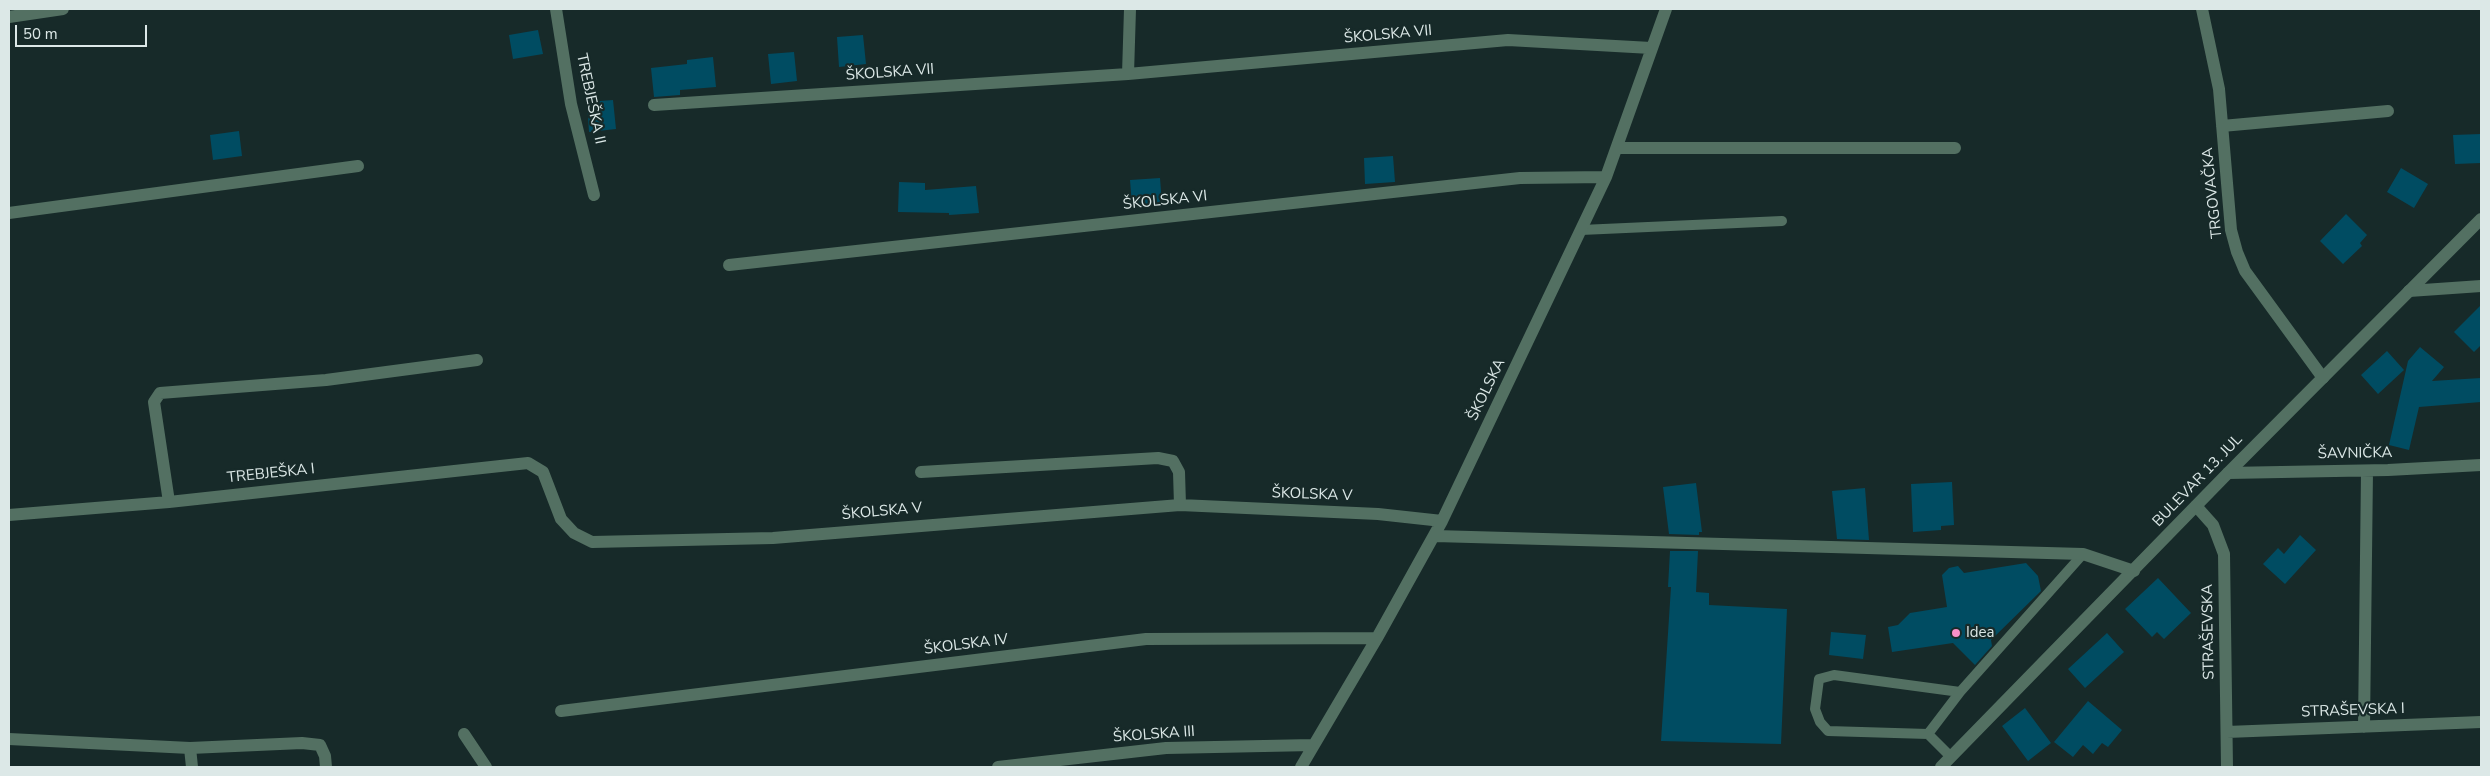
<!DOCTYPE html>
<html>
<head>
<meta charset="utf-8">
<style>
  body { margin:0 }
  #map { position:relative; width:2490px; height:776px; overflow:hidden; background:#172a29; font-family:"Nunito Sans",sans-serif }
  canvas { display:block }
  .frame { position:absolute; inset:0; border:10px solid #dce8e7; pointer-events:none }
  .scale { position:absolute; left:15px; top:25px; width:132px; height:22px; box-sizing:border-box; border:2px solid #dce8e7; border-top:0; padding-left:6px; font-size:15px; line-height:18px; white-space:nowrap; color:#dce8e7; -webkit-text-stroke:4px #172a29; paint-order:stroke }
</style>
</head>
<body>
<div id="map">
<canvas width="2490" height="776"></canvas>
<div class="frame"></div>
<div class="scale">50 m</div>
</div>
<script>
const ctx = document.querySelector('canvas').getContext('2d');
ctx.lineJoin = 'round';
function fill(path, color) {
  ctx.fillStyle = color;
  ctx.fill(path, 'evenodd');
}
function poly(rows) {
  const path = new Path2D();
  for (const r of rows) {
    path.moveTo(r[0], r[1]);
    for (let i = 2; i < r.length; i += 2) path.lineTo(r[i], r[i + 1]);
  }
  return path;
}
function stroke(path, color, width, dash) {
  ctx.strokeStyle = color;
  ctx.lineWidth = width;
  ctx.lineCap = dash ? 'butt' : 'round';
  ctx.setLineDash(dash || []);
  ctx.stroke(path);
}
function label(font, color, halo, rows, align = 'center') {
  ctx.font = font + ' "Nunito Sans",sans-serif';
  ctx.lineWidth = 4.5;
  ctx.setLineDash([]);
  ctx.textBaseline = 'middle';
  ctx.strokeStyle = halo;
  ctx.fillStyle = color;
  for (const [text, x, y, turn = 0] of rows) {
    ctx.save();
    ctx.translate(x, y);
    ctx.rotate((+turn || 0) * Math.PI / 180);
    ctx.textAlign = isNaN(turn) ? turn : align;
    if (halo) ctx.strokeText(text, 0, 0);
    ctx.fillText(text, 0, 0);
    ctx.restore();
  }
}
const building = poly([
  [538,30,543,54,513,59,509,35],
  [863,35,866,64,839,67,837,37],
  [794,52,797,81,771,84,768,54],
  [713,57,716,87,680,90,680,95,654,97,651,68,687,64,687,60],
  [613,100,616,129,589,132,587,102],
  [239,131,242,156,213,160,210,135],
  [2481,134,2481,163,2455,164,2453,135],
  [1393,156,1395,182,1365,184,1364,158],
  [2401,168,2428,184,2414,208,2387,192],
  [1160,178,1162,204,1132,206,1130,180],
  [899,182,925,183,925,190,976,186,979,213,949,215,949,213,898,212],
  [2346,214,2367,235,2360,243,2362,246,2343,264,2320,241],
  [2481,305,2481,345,2474,352,2454,332],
  [2420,347,2444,367,2432,381,2481,378,2481,402,2419,407,2409,450,2389,445,2408,361],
  [2387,351,2404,370,2378,394,2361,375],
  [1952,482,1954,525,1941,526,1941,530,1913,532,1911,484],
  [1696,483,1702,532,1699,532,1699,535,1669,534,1663,487],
  [1865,488,1869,540,1837,539,1832,491],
  [2300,535,2316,550,2285,584,2263,564,2278,548,2284,554],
  [1670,551,1698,551,1696,592,1709,593,1709,605,1787,609,1781,744,1661,741,1671,587,1668,587],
  [2026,563,2038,576,2041,591,1991,640,1992,646,1975,665,1953,643,1892,652,1888,627,1898,625,1910,613,1947,607,1942,575,1949,568,1958,566,1964,573],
  [2158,578,2191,613,2164,639,2157,632,2152,637,2125,609],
  [1831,632,1866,635,1863,659,1829,655],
  [2107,633,2124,652,2085,688,2068,669],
  [2088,701,2122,730,2108,747,2102,743,2093,754,2083,745,2073,757,2054,742],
  [2025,708,2051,743,2028,761,2002,726]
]);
const service = poly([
  [1581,230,1782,221],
  [1928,734,1828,731,1820,722,1815,709,1819,679,1834,675,1960,692],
  [1951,757,1928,734,1960,692,2083,554]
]);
const minor = poly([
  [556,9,571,104,594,195],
  [2202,9,2219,89,2231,230,2237,252,2245,271,2323,378],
  [9,17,63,9],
  [1128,74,1130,9],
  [654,105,1128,74,1508,40,1651,48],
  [2222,126,2388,111],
  [1617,148,1955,148],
  [9,213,358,166],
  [729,265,1520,178,1606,177],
  [2409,291,2481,286],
  [921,472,1158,458,1173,461,1179,472,1180,505,1378,514,1442,521],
  [2228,473,2388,470,2481,465],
  [169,502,154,402,160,393,326,380,477,360],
  [2196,506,2213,525,2224,554,2227,767],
  [9,515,169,502,528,463,543,472,561,519,574,533,592,542,773,538,1180,505],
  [1435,536,2083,554,2134,571],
  [561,711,1146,639,1377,638],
  [2364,727,2367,471],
  [2227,732,2481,722],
  [464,734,486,767],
  [9,739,190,748,302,743,320,745,325,756,326,767],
  [190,748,192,767],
  [998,767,1166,748,1313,745],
  [1301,767,1377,638,1442,521,1606,177,1666,9]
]);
const tertiary = poly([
  [1941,767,2228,473,2481,219]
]);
const markers = [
  [1956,633,5,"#fa8fc7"]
];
const streetNames = [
  ["ŠKOLSKA VII",1388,35,-5],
  ["ŠKOLSKA VII",890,73,-4],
  ["TREBJEŠKA II",590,99,78],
  ["TRGOVAČKA",2213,193,-96],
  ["ŠKOLSKA VI",1165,201,-6],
  ["ŠKOLSKA",1487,390,-64],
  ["ŠAVNIČKA",2355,454,-1],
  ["TREBJEŠKA I",271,474,-6],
  ["BULEVAR 13. JUL",2198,481,-46],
  ["ŠKOLSKA V",1312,495,2],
  ["ŠKOLSKA V",882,512,-5],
  ["STRAŠEVSKA",2209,632,-91],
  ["ŠKOLSKA IV",966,645,-7],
  ["STRAŠEVSKA I",2353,711,-2],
  ["ŠKOLSKA III",1154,735,-4]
];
const poiNames = [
  ["Idea",1966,633]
];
fill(building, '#004c62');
stroke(service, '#537062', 10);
stroke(minor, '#537062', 12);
stroke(tertiary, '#537062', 12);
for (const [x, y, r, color] of markers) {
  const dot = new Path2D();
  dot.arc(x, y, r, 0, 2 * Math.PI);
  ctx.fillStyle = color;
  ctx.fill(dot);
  stroke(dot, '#172a29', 2);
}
label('15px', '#dce8e7', '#172a29', streetNames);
label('15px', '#dce8e7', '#172a29', poiNames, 'left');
</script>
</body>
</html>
